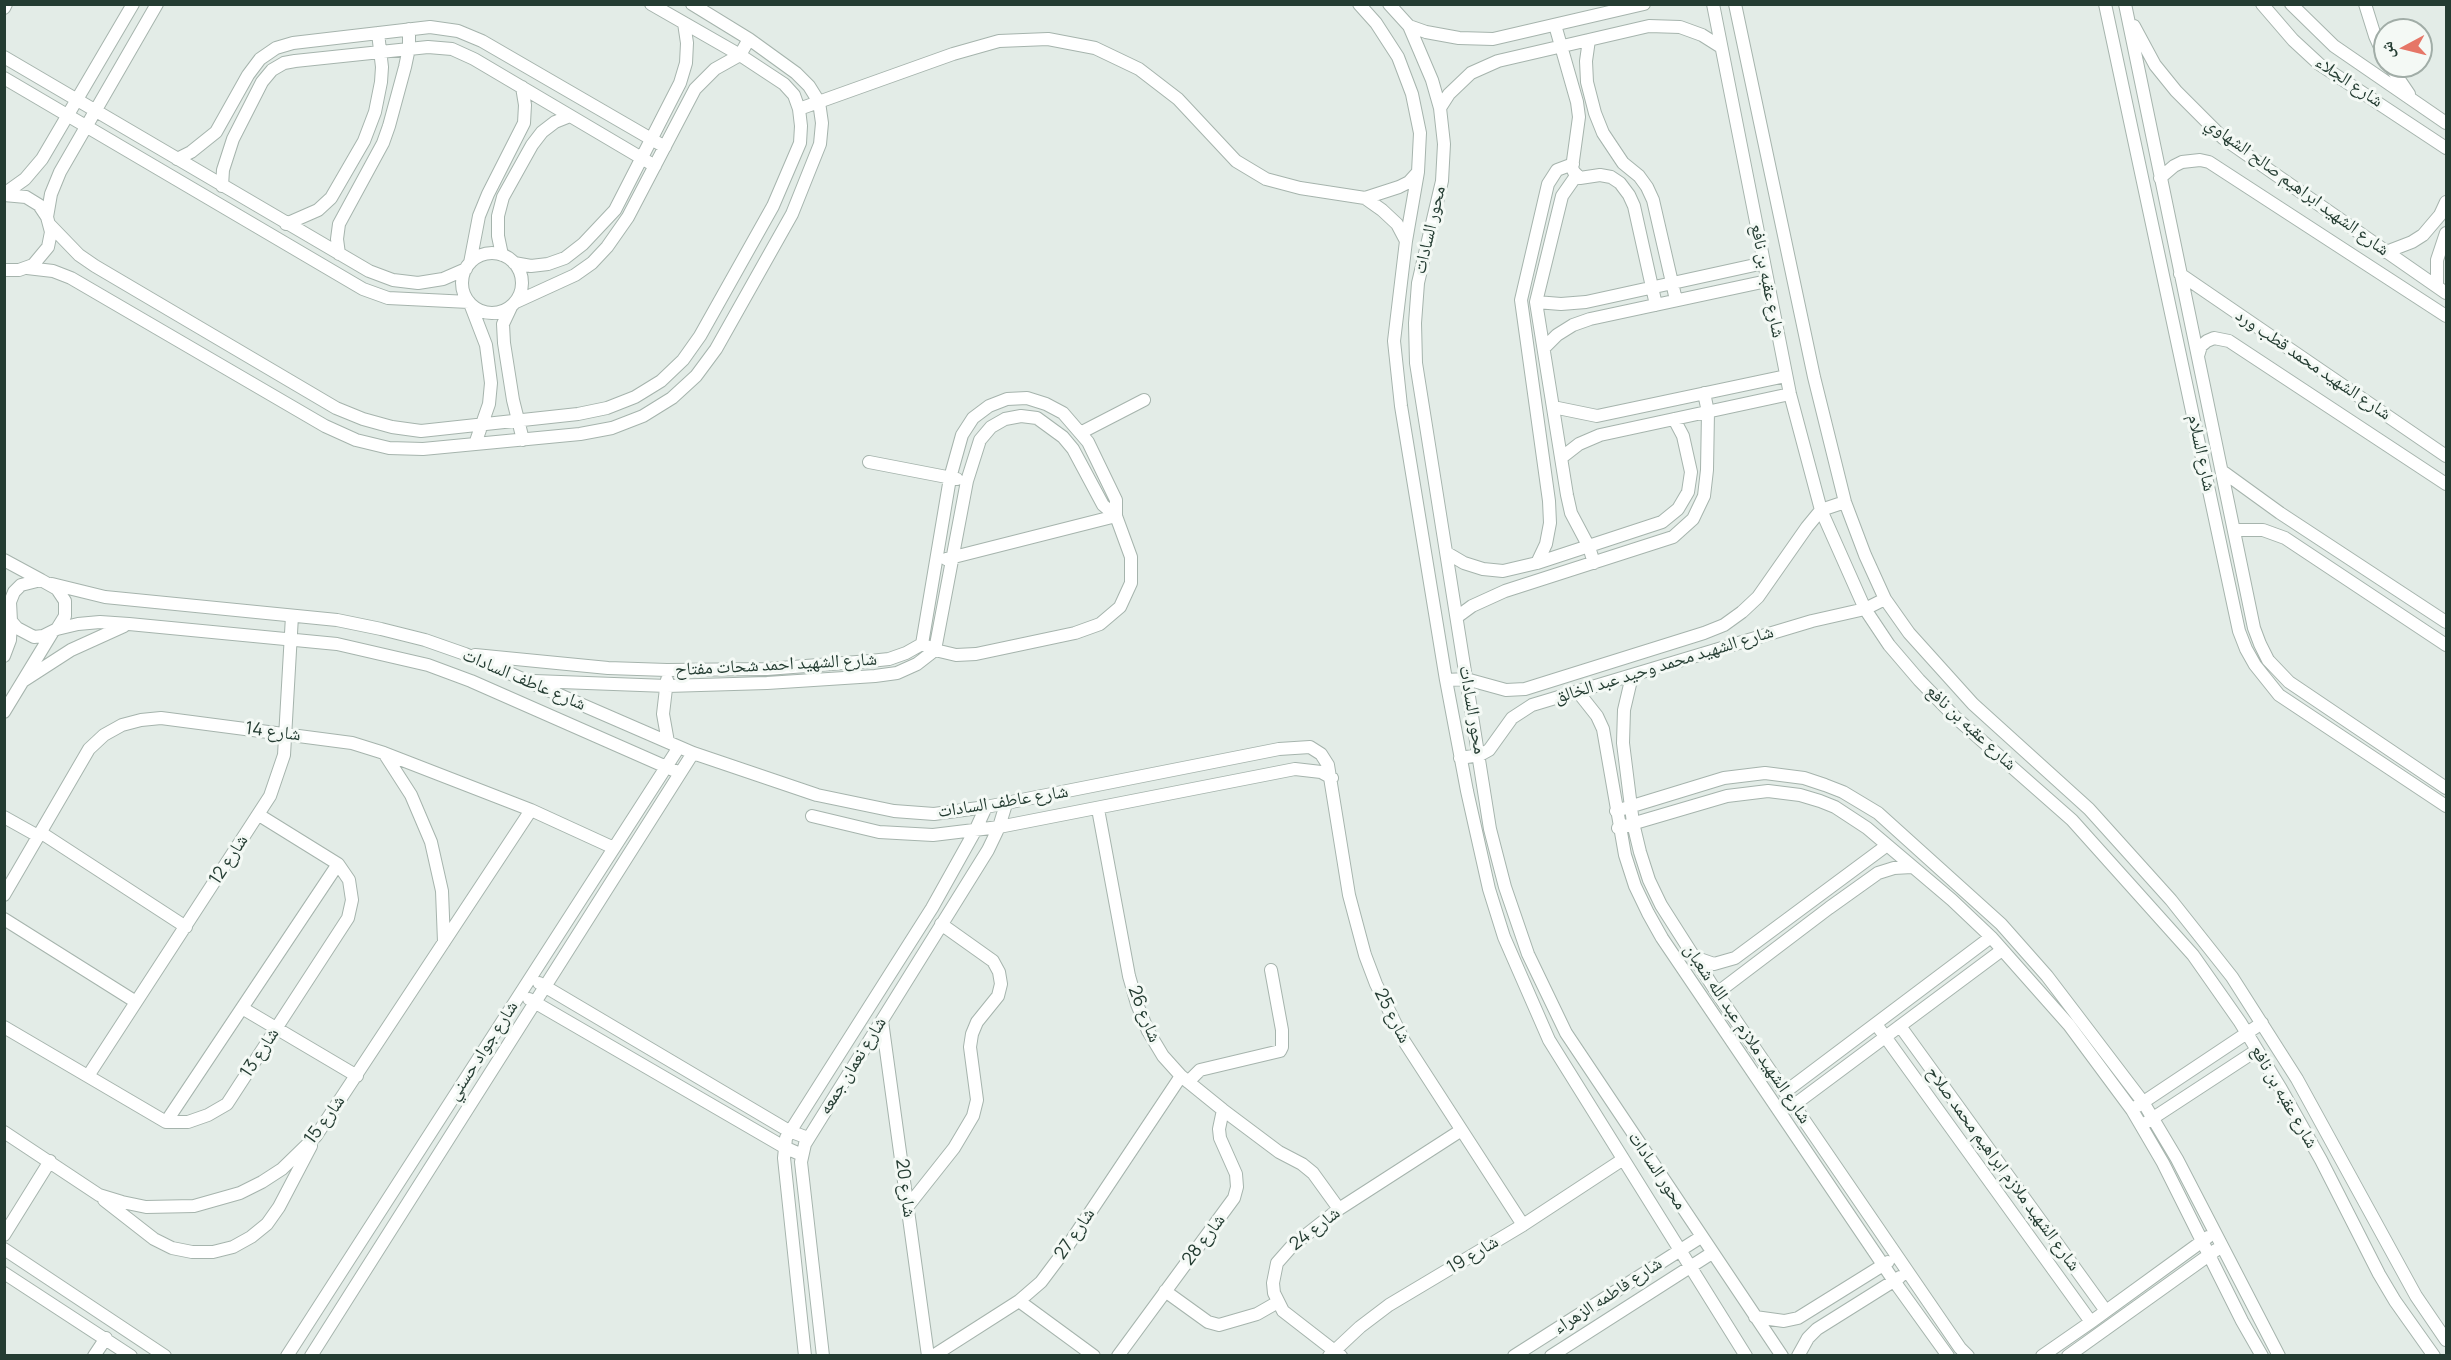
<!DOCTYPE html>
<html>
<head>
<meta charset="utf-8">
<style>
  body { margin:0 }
  #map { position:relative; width:2451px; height:1360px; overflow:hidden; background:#e3ece7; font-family:Manrope,"Noto Naskh Arabic",sans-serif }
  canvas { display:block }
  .frame { position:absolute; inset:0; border:6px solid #243c32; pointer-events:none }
  .north { position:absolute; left:2373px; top:18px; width:60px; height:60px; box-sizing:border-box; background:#f4f9f5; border:2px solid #a1ada7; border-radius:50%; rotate:263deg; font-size:16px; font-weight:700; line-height:24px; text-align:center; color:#243c32 }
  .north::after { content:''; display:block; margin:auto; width:21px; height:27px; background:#e67667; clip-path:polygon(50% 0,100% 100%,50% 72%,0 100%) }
</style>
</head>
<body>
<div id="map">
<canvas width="2451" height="1360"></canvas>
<div class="frame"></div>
<div class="north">ش</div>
</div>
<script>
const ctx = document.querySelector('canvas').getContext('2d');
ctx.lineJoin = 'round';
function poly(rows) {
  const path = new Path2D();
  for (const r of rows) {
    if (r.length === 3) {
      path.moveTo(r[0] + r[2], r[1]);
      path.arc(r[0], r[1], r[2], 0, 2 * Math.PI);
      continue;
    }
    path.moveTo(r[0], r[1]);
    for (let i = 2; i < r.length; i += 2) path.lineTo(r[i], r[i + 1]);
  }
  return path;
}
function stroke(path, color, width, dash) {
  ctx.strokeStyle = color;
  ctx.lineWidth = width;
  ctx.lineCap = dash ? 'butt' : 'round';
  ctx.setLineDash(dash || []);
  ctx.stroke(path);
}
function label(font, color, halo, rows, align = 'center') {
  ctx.font = font + ' Manrope,"Noto Naskh Arabic",sans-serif';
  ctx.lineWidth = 6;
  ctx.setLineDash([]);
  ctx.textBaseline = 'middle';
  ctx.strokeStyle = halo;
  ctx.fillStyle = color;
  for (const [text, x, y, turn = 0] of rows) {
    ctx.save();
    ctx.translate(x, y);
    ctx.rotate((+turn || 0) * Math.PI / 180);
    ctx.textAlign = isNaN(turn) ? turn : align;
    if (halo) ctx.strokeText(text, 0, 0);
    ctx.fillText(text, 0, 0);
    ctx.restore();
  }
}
const minor = poly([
  [1359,4,1376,23,1398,57,1412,94,1420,133,1418,172,1406,241,1394,341,1401,406,1446,680,1467,791,1489,889,1504,937,1549,1040,1746,1356],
  [1389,4,1409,26,1432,80,1440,108,1444,144,1442,181,1418,283,1415,323,1416,363,1490,829,1505,887,1528,954,1566,1033,1782,1356],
  [1713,4,1790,394,1821,510,1865,609,1889,645,1919,680,1955,717,2072,820,2193,955,2240,1022,2281,1089,2321,1160,2379,1274,2395,1301,2434,1356],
  [1735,4,1814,377,1845,502,1865,555,1885,599,1909,633,1973,704,2089,809,2171,900,2232,977,2297,1079,2416,1296,2446,1340],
  [2105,4,2239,631,2246,649,2255,665,2279,695,2446,806],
  [2125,4,2254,628,2260,644,2268,660,2289,682,2446,788],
  [2262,4,2293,40,2319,64,2446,148],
  [2291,4,2334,46,2446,123],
  [2365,4,2375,36,2385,58],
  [4,8,6,4],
  [1555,25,1577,102,1579,117,1572,168,1574,172,1580,178,1600,175,1611,177,1620,183,1629,195,1634,206,1656,305],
  [1409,26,1426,32,1459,38,1493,39,1644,4],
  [2134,26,2155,65,2176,91,2223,138,2446,293],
  [1589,40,1586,61,1587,82,1595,113,1603,133,1623,163,1639,176,1647,187,1653,200,1676,300],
  [4,57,369,271,393,280,418,283,443,279,466,269],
  [2390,66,2409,94],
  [4,78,363,289,388,298,469,302],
  [1440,108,1449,94,1471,73,1498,61,1649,26,1680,27,1702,35,1721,47],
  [799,109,953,54,999,41,1048,39,1095,48,1139,69,1178,99,1236,161,1266,179,1300,188,1365,198,1399,187,1409,182,1418,172],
  [177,159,191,152,216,132,248,75,260,59,276,48,293,43,430,27,458,31,482,41,665,147],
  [1576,176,1562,196,1536,302,1567,495,1571,513,1589,547,1594,563],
  [2160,178,2174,166,2182,162,2200,160,2209,162,2446,316],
  [222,186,223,170,233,139,262,82,272,70,284,63,295,61,428,47,452,49,474,59,655,166],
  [4,194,25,179,42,159,133,4],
  [4,195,26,197,39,205,47,217,51,232,48,247,33,265,19,270,4,270],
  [1365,198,1382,210,1397,224,1406,241],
  [47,217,51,194,60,172,157,4],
  [286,224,318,210,331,198,364,141,375,112,381,82,382,67,378,33],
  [50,225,79,255,95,266,336,408,363,419,392,427,421,431,578,414,607,408,635,397,661,381,683,360,700,336,773,206,800,143,801,126,799,109,794,95,784,84,740,55,651,4],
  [2386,252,2412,242,2423,235,2440,215,2446,202],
  [492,283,30],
  [339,254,337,239,339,224,383,143,389,126,405,67,409,48,409,29],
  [502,255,498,236,498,216,503,197,532,145,542,132,555,122,570,116],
  [470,263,479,216,488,194,524,123,525,105,522,87],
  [514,263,531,266,548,264,565,258,583,244,615,210,680,83,686,63,687,43,684,23],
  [27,268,53,271,71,278,325,426,356,440,389,448,423,449,580,434,612,428,643,416,672,398,696,376,716,349,792,214,820,144,822,123,819,102,809,86,796,73,749,39,692,4],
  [2180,274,2446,456],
  [2437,286,2437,260,2446,233],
  [516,302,575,275,592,263,607,247,628,217,695,89,715,69,740,55,749,39],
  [1536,302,1561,304,1586,302,1764,263],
  [471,306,486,345,491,383,489,404,475,444],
  [511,307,503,324,504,343,513,400,523,440],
  [1544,348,1557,335,1573,325,1590,319,1767,281],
  [2198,356,2201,346,2207,341,2214,338,2229,341,2446,484],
  [1553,407,1597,416,1786,376],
  [1082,432,1144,400],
  [1561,458,1579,444,1600,435,1790,394],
  [869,462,957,479],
  [2222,471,2280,513,2446,622],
  [2234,530,2263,530,2285,538,2446,645],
  [1447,553,1464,563,1483,569,1503,571,1537,563,1662,522,1678,509,1688,492,1691,472,1683,436,1674,419],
  [946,559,1116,516],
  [4,560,41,580],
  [1537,563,1546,544,1550,523,1549,501,1521,300,1548,184,1557,170,1573,164],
  [52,584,105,597,337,620,381,629,425,640,465,654,693,753,817,795,894,811,934,814,986,807,1279,749,1310,747,1321,754,1328,765,1349,895,1365,955,1376,984,1404,1041,1523,1225],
  [1457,617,1472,606,1505,591,1673,537,1693,519,1704,496,1707,470,1708,412,1704,393],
  [57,629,65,616,65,601,57,589,41,580,21,585,14,592,10,602,11,621,17,628,34,637,43,636,57,629,78,624,100,622,129,624,337,644,428,665,471,681,680,773],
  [475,655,608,668,667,670,767,669,870,661,889,659,906,653,922,644,950,478,962,435,973,418,989,406,1007,399,1027,398,1046,404,1063,413,1088,442,1116,500,1116,516,1131,557,1131,583,1120,607,1100,624,1075,633,976,654,956,655,935,650,922,644],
  [4,656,10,640,11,621],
  [1632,676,1624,710,1623,743,1633,823,1640,852,1649,880,1661,905,1717,993,1897,1256,1960,1348,1968,1356],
  [667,680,663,714,668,742],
  [1446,680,1466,679,1506,690,1525,689,1704,633,1724,625,1742,612,1758,597,1807,527,1821,510,1845,502],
  [23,681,71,650,124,626],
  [534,681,667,686,767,683,875,676,897,673,917,664,935,650,967,481,980,440,991,427,1005,419,1021,416,1037,418,1063,437,1073,449,1103,505,1116,516],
  [1578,692,1597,716,1603,729,1625,855,1635,886,1648,913,1662,938,1894,1281,1948,1356],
  [4,712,52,633],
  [384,753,411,795,431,842,442,891,444,942],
  [1460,758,1480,755,1489,750,1512,718,1532,705,1812,621,1865,609,1885,599],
  [1098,809,1129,976,1137,1004,1148,1031,1163,1056,1181,1076,1223,1110,1279,1152,1302,1164,1313,1173,1339,1209],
  [1616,811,1724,778,1765,773,1804,778,1825,785,1843,792,1878,813,2001,924,2047,976,2143,1102,2177,1159,2279,1356],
  [812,816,879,832,933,835,999,827,1295,769,1321,772,1332,778],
  [4,817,38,836],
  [1618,828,1727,796,1768,791,1800,795,1820,801,1835,807,1867,828,1952,900,1991,937,2069,1025,2132,1110,2163,1163,2242,1321,2262,1356],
  [40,832,186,927],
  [4,895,89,749,104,735,122,725,141,720,161,718,352,743,384,753,531,810,614,848],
  [4,919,136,1002],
  [1694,957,1714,964,1735,958,1886,846],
  [539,983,789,1131,808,1138],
  [1717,993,1829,908,1878,873,1894,868,1912,867],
  [529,999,784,1147,802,1155],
  [242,1008,357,1076],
  [882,1021,928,1356],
  [1876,1024,2091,1322],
  [1900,1026,2106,1311],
  [4,1027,166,1122,188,1122,208,1115,227,1104,348,918,352,900,349,880,338,864,259,815],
  [88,1076,270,796,284,755,292,616],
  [1188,1082,1200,1070,1280,1051,1282,1047,1282,1030,1271,970],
  [1785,1092,1991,937],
  [1794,1105,2002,950],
  [2136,1107,2262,1023],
  [166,1122,338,864],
  [2147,1122,2257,1050],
  [4,1132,99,1195,122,1202,146,1207,194,1206,240,1193,262,1182,282,1169,316,1136,531,810],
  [104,1200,154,1239,172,1248,192,1252,213,1252,233,1247,251,1237,267,1224,279,1207,311,1146],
  [908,1206,954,1148,973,1116,977,1100,970,1047,972,1034,977,1022,998,996,1001,984,999,972,993,961,941,924],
  [4,1235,50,1161],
  [4,1249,165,1356],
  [4,1273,131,1356],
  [1165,1291,1208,1322,1219,1325,1257,1314,1278,1302],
  [1019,1301,1094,1356],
  [1755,1317,1784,1321,1798,1318,1888,1262],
  [94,1356,106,1338],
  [287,1356,679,747],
  [311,1356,693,753],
  [805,1356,784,1158,786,1138,932,908,975,831,986,807],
  [823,1356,801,1162,805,1144,988,850,999,827,1006,804],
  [933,1356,1019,1301,1041,1282,1065,1250,1181,1076],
  [1118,1356,1234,1198,1237,1187,1236,1174,1220,1138,1219,1129,1223,1110],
  [1329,1356,1360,1327,1389,1305,1523,1225,1622,1160],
  [1341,1356,1283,1311,1274,1293,1273,1283,1277,1263,1292,1246,1339,1209,1460,1131],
  [1514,1356,1701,1237],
  [1551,1356,1712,1253],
  [1798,1356,1808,1338,1817,1329,1900,1277],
  [2042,1356,2091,1322,2208,1237],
  [2068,1356,2216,1250]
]);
const streetNames = [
  ["شارع الجلاء",2349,82,34],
  ["شارع الشهيد ابراهيم صالح الشهاوي",2297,187,36],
  ["محور السادات",1430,230,-77],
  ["شارع عقبه بن نافع",1767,281,79],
  ["شارع الشهيد محمد قطب ورد",2313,365,34],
  ["شارع السلام",2201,453,78],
  ["شارع الشهيد احمد شحات مفتاح",776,665,-3],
  ["شارع الشهيد محمد وحيد عبد الخالق",1664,665,-17],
  ["شارع عاطف السادات",524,680,23],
  ["محور السادات",1472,710,80],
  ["شارع عقبه بن نافع",1971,728,43],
  ["شارع 14",273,732,7],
  ["شارع عاطف السادات",1003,802,-9],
  ["شارع 12",229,860,-57],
  ["شارع 26",1144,1014,68],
  ["شارع 25",1392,1016,63],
  ["شارع الشهيد ملازم عبد الله شعبان",1747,1034,56],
  ["شارع جواد حسني",483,1051,-57],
  ["شارع 13",260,1053,-57],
  ["شارع نعمان جمعه",853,1066,-58],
  ["شارع عقبه بن نافع",2284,1097,60],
  ["شارع 15",325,1120,-54],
  ["شارع الشهيد ملازم ابراهيم محمد صلاح",2003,1169,54],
  ["محور السادات",1657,1171,56],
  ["شارع 20",905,1188,82],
  ["شارع 24",1315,1229,-38],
  ["شارع 27",1075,1234,-56],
  ["شارع 28",1204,1240,-53],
  ["شارع 19",1473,1255,-31],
  ["شارع فاطمه الزهراء",1608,1296,-33]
];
stroke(minor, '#a6b4ad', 14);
stroke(minor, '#fff', 12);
label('18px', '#243c32', '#f4f9f5', streetNames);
</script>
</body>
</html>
